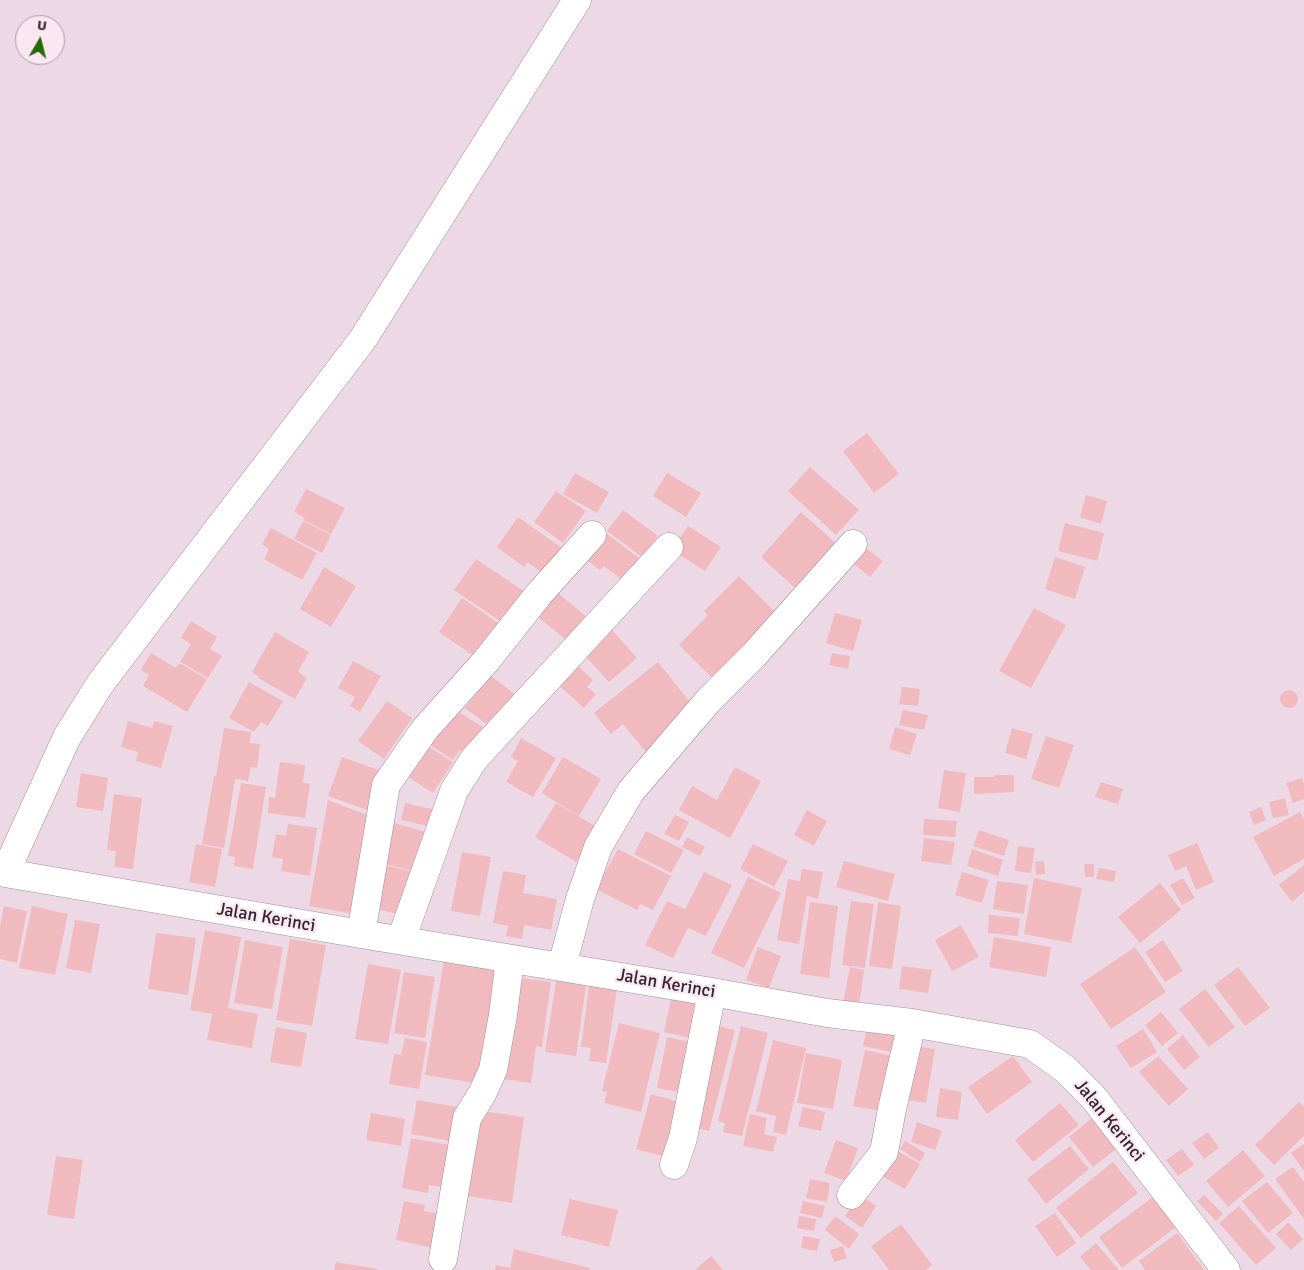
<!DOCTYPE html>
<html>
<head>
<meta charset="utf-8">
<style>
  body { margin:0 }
  #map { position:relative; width:1304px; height:1270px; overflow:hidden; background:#edd9e5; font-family:Signika,sans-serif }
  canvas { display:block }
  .north { position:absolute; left:15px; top:15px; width:50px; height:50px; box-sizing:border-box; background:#fbe6f2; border:1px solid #a99aa3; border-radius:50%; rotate:8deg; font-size:14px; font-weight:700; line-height:20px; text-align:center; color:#2f272c }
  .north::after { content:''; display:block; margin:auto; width:18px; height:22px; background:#256a00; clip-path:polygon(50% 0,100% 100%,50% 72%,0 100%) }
</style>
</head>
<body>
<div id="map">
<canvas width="1304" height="1270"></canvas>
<div class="north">U</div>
</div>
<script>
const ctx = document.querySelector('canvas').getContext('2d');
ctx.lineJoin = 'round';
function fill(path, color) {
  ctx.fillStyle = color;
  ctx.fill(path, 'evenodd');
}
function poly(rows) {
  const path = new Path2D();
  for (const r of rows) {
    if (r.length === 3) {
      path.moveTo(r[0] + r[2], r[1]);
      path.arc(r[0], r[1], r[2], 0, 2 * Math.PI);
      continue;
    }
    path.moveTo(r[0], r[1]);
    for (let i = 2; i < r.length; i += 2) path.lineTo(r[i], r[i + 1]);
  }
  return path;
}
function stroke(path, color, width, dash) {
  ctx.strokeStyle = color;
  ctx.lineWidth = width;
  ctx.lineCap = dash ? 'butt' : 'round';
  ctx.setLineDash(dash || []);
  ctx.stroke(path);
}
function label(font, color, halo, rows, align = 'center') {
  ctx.font = font + ' Signika,sans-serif';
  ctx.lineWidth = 4.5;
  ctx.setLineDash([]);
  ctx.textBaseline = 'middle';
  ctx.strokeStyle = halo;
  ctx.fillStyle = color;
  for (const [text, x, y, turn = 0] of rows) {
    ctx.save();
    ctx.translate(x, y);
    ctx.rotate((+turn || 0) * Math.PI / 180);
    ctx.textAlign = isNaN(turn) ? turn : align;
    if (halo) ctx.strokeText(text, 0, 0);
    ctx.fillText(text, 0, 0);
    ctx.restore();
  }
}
const building = poly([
  [867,433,899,474,874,493,843,451],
  [810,467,859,510,836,535,788,491],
  [575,473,609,492,597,513,563,494],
  [667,473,701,493,686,517,653,496],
  [306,489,345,508,331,534,303,520,305,518,294,512],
  [556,491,586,511,563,543,534,522],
  [1086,495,1107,501,1101,524,1080,517],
  [623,510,658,536,642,557,607,531],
  [801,512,839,546,798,591,761,557],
  [518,517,569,553,551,579,527,562,524,567,497,547],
  [303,521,331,535,322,553,294,539],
  [1065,523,1104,533,1097,561,1058,551],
  [688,526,721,547,705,571,672,550],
  [271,528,317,553,302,580,264,559,269,549,262,544],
  [602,530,644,562,627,584,604,566,600,570,582,556],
  [861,544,883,561,870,577,849,560],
  [1055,557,1085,567,1075,599,1045,589],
  [476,559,525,592,503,623,454,590],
  [324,567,356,586,331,627,300,609],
  [739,576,778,615,713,679,679,645,708,615,704,611],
  [554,590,588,618,569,642,534,614],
  [462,598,504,627,481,661,439,632],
  [1034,608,1066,625,1031,688,999,671],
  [835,613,862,620,853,651,826,643],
  [191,621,217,637,210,649,222,656,208,678,180,662,191,644,181,638],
  [607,624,637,658,609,682,579,649],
  [275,632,309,652,298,672,307,678,295,699,258,678,259,677,252,672],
  [151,653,176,668,179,663,207,679,187,712,143,686,149,675,141,670],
  [832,653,850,656,848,669,829,665],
  [353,661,381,676,360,712,350,706,355,697,338,688],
  [574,662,593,680,587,687,596,694,584,708,556,683],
  [658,662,697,711,646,752,623,724,611,734,594,713],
  [491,676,517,696,492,728,465,708],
  [249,682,283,701,268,726,261,722,254,732,229,718],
  [902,687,920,689,918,706,899,704],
  [1289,699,9],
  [387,701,412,718,384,759,358,741],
  [454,709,484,728,467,755,460,750,453,760,425,742],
  [903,710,928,715,924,730,899,725],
  [128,721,152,728,154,721,173,726,161,768,136,761,138,752,121,747],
  [895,727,917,734,910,755,889,749],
  [224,728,251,732,250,743,260,744,257,768,251,767,248,781,235,779,224,848,202,844,214,776,216,776],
  [1012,728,1033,734,1026,759,1005,753],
  [1046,736,1074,745,1059,788,1031,779],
  [521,738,556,758,533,797,506,782,518,761,511,757],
  [424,744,453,762,433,793,405,775],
  [342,757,387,773,373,812,328,796],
  [563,757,601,779,579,816,542,793],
  [280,762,305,765,303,783,310,784,305,818,268,813,269,797,275,798],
  [735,767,761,781,730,838,679,810,692,786,717,800],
  [944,770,966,773,960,812,938,808],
  [81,773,108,778,103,811,76,807],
  [994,775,1014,775,1014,792,974,794,974,777,994,777,994,783],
  [1302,778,1304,784,1304,799,1293,803,1286,783],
  [1101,782,1123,789,1118,804,1095,797],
  [241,783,266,787,253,869,234,866,235,857,228,856],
  [114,794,142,798,133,869,114,867,116,851,107,850],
  [1285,798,1289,815,1273,818,1269,802],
  [328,800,372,817,353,914,309,906],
  [405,803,432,809,428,826,401,820],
  [556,803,597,827,576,862,535,837],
  [1261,807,1266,820,1254,825,1249,812],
  [807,810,827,821,814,846,794,835],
  [1300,812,1304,819,1304,859,1274,876,1253,837],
  [675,815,689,822,679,841,664,834],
  [924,819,957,821,955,837,923,835],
  [391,822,429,833,418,872,380,863],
  [288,824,317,828,310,876,281,871,283,859,272,857,276,834,286,836],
  [979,830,1009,840,1004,856,973,846],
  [646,831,684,850,671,873,634,854],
  [687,837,705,847,700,856,682,847],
  [924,838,955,842,951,865,921,861],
  [1197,843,1214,882,1196,890,1186,866,1175,871,1168,855],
  [196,844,222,849,215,887,189,882],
  [753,844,788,861,774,887,740,869],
  [1018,846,1035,848,1031,873,1015,871],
  [618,849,671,876,653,910,640,904,637,910,596,889],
  [972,849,1003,860,998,876,967,866],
  [462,852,491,857,480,916,451,911],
  [844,861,895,874,888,901,836,887],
  [1044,861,1045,874,1036,875,1035,862],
  [380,864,418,873,405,916,369,907],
  [1084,864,1094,864,1094,877,1085,877],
  [1304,865,1304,892,1292,902,1279,885],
  [1099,868,1116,871,1114,882,1096,879],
  [802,869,823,872,818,899,807,896,799,944,777,940,788,879,800,881],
  [503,871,526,875,523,893,557,899,551,930,524,925,522,939,506,936,508,926,493,923],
  [704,872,732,885,706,936,688,928,673,958,645,945,667,901,685,909],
  [962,872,989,880,982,903,955,895],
  [748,877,781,893,744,968,711,953],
  [1034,878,1082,888,1071,943,1024,934],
  [1183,878,1195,898,1182,905,1170,885],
  [997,881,1028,885,1024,914,993,909],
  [1160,883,1181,910,1140,943,1118,917],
  [851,901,874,904,865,968,842,965],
  [810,902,838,906,829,978,800,974],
  [878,902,901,906,892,969,869,966],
  [4,906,27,911,17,963,0,959,0,927],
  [32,906,68,914,55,975,19,968],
  [989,915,1020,918,1018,936,988,933],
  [75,920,100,924,91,973,66,968],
  [961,925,979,957,952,971,935,940],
  [205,930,241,937,228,1008,258,1014,252,1048,207,1040,212,1014,190,1010],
  [156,933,196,938,188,995,148,989],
  [994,937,1051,947,1046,977,989,967],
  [290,939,326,945,312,1026,276,1020],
  [245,940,283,947,272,1009,234,1003],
  [1163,940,1183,971,1165,982,1145,952],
  [758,947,781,956,769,988,746,980],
  [1135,947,1166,992,1111,1029,1080,984],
  [445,954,505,963,481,1084,425,1075],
  [368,964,401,970,388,1044,355,1039],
  [902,966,932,970,928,993,899,989],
  [850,967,864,970,859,1006,843,1003],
  [1238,967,1270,1008,1245,1026,1214,985],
  [404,972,435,977,425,1038,394,1033],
  [557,974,587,979,576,1056,545,1052],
  [515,977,551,982,542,1047,536,1046,531,1083,497,1078],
  [590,978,618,982,606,1063,589,1061,591,1048,581,1047],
  [1205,989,1235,1027,1209,1047,1179,1009],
  [671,999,702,1005,695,1039,664,1032],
  [1161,1012,1178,1033,1162,1046,1145,1025],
  [619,1023,660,1033,641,1112,604,1103,607,1092,602,1091],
  [713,1025,735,1030,709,1131,697,1128,704,1102,693,1099],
  [741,1026,768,1033,742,1136,723,1132,725,1123,718,1121],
  [276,1027,307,1033,301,1067,270,1062],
  [867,1027,900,1033,896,1053,863,1046],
  [1143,1029,1157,1052,1131,1068,1116,1046],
  [1183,1035,1200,1057,1184,1070,1167,1049],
  [667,1037,699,1044,689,1094,657,1088],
  [405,1038,427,1042,419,1089,389,1084,394,1054,401,1055],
  [773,1040,806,1048,786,1135,773,1132,776,1116,756,1111],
  [910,1045,935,1049,926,1103,901,1099],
  [865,1050,892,1056,880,1111,853,1106],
  [806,1053,842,1060,833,1109,797,1103],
  [1013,1056,1032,1082,987,1114,968,1087],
  [1158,1056,1188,1089,1169,1106,1139,1072],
  [940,1088,962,1092,958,1120,936,1117],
  [651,1094,686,1104,670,1158,636,1149],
  [417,1100,463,1108,456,1142,411,1134],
  [1299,1102,1304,1106,1304,1136,1274,1165,1255,1145],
  [1060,1103,1079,1125,1033,1162,1015,1140],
  [803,1107,825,1112,821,1131,798,1126],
  [476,1110,524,1117,512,1203,468,1196,473,1160],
  [371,1113,405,1119,401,1146,366,1140],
  [750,1114,767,1118,764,1134,777,1137,773,1152,743,1146],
  [1092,1118,1116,1149,1093,1167,1069,1137],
  [917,1122,942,1131,935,1150,911,1142],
  [1208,1132,1219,1148,1204,1159,1192,1143],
  [411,1138,455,1146,448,1188,429,1185,428,1193,402,1188],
  [836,1140,858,1148,846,1181,824,1173],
  [905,1141,925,1153,920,1162,900,1149],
  [1304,1144,1304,1171,1291,1153],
  [1070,1146,1089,1169,1046,1204,1027,1179],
  [892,1148,920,1164,905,1189,878,1174],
  [1182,1149,1194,1165,1178,1176,1166,1160],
  [1243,1150,1265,1176,1228,1207,1206,1181],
  [56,1156,83,1160,74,1219,47,1215],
  [1113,1162,1138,1193,1081,1238,1056,1208],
  [1293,1167,1304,1182,1304,1219,1275,1179],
  [810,1179,830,1183,827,1202,806,1198],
  [1267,1182,1293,1213,1268,1233,1242,1201],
  [1157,1194,1180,1224,1122,1268,1099,1237],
  [860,1195,876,1206,862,1228,845,1216],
  [1204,1195,1223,1214,1216,1221,1197,1201],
  [570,1199,618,1210,609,1247,561,1235],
  [404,1201,425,1205,424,1211,446,1215,439,1249,396,1240],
  [803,1201,825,1206,822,1218,800,1213],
  [1239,1206,1276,1248,1256,1265,1219,1223],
  [1055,1213,1076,1243,1057,1257,1035,1226],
  [799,1216,816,1219,814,1231,797,1228],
  [835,1216,859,1234,849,1249,825,1230],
  [1288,1222,1303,1239,1291,1250,1276,1234],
  [901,1224,932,1265,926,1270,889,1270,871,1246],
  [1177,1233,1204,1270,1145,1270,1139,1261],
  [803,1236,820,1239,817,1251,801,1248],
  [1096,1243,1119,1270,1091,1270,1080,1257],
  [843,1246,847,1258,834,1262,830,1250],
  [514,1249,590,1268,589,1270,495,1270,496,1265,510,1268],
  [711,1256,723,1270,695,1270],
  [336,1262,378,1269,378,1270,334,1270]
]);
const street = poly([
  [0,872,361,934,712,992,827,1013,912,1023,1030,1044,1065,1069,1094,1098,1226,1270],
  [5,873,67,737,100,684,363,339,577,0],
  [361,934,386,785,425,729,486,661,539,594,592,535],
  [401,940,454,791,474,759,669,547],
  [562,966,580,899,598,847,631,791,708,701,754,655,853,544],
  [674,1165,683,1138,712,992],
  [851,1195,884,1152,892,1109,912,1023],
  [443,1259,467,1118,482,1094,493,1070,503,1015,510,959]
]);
const streetNames = [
  ["Jalan Kerinci",266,918,10],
  ["Jalan Kerinci",666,984,10],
  ["Jalan Kerinci",1109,1121,51]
];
fill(building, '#f1babf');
stroke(street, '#a18e9a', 29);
stroke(street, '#fff', 28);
label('18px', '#2f272c', '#fbe6f2', streetNames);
</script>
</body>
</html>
